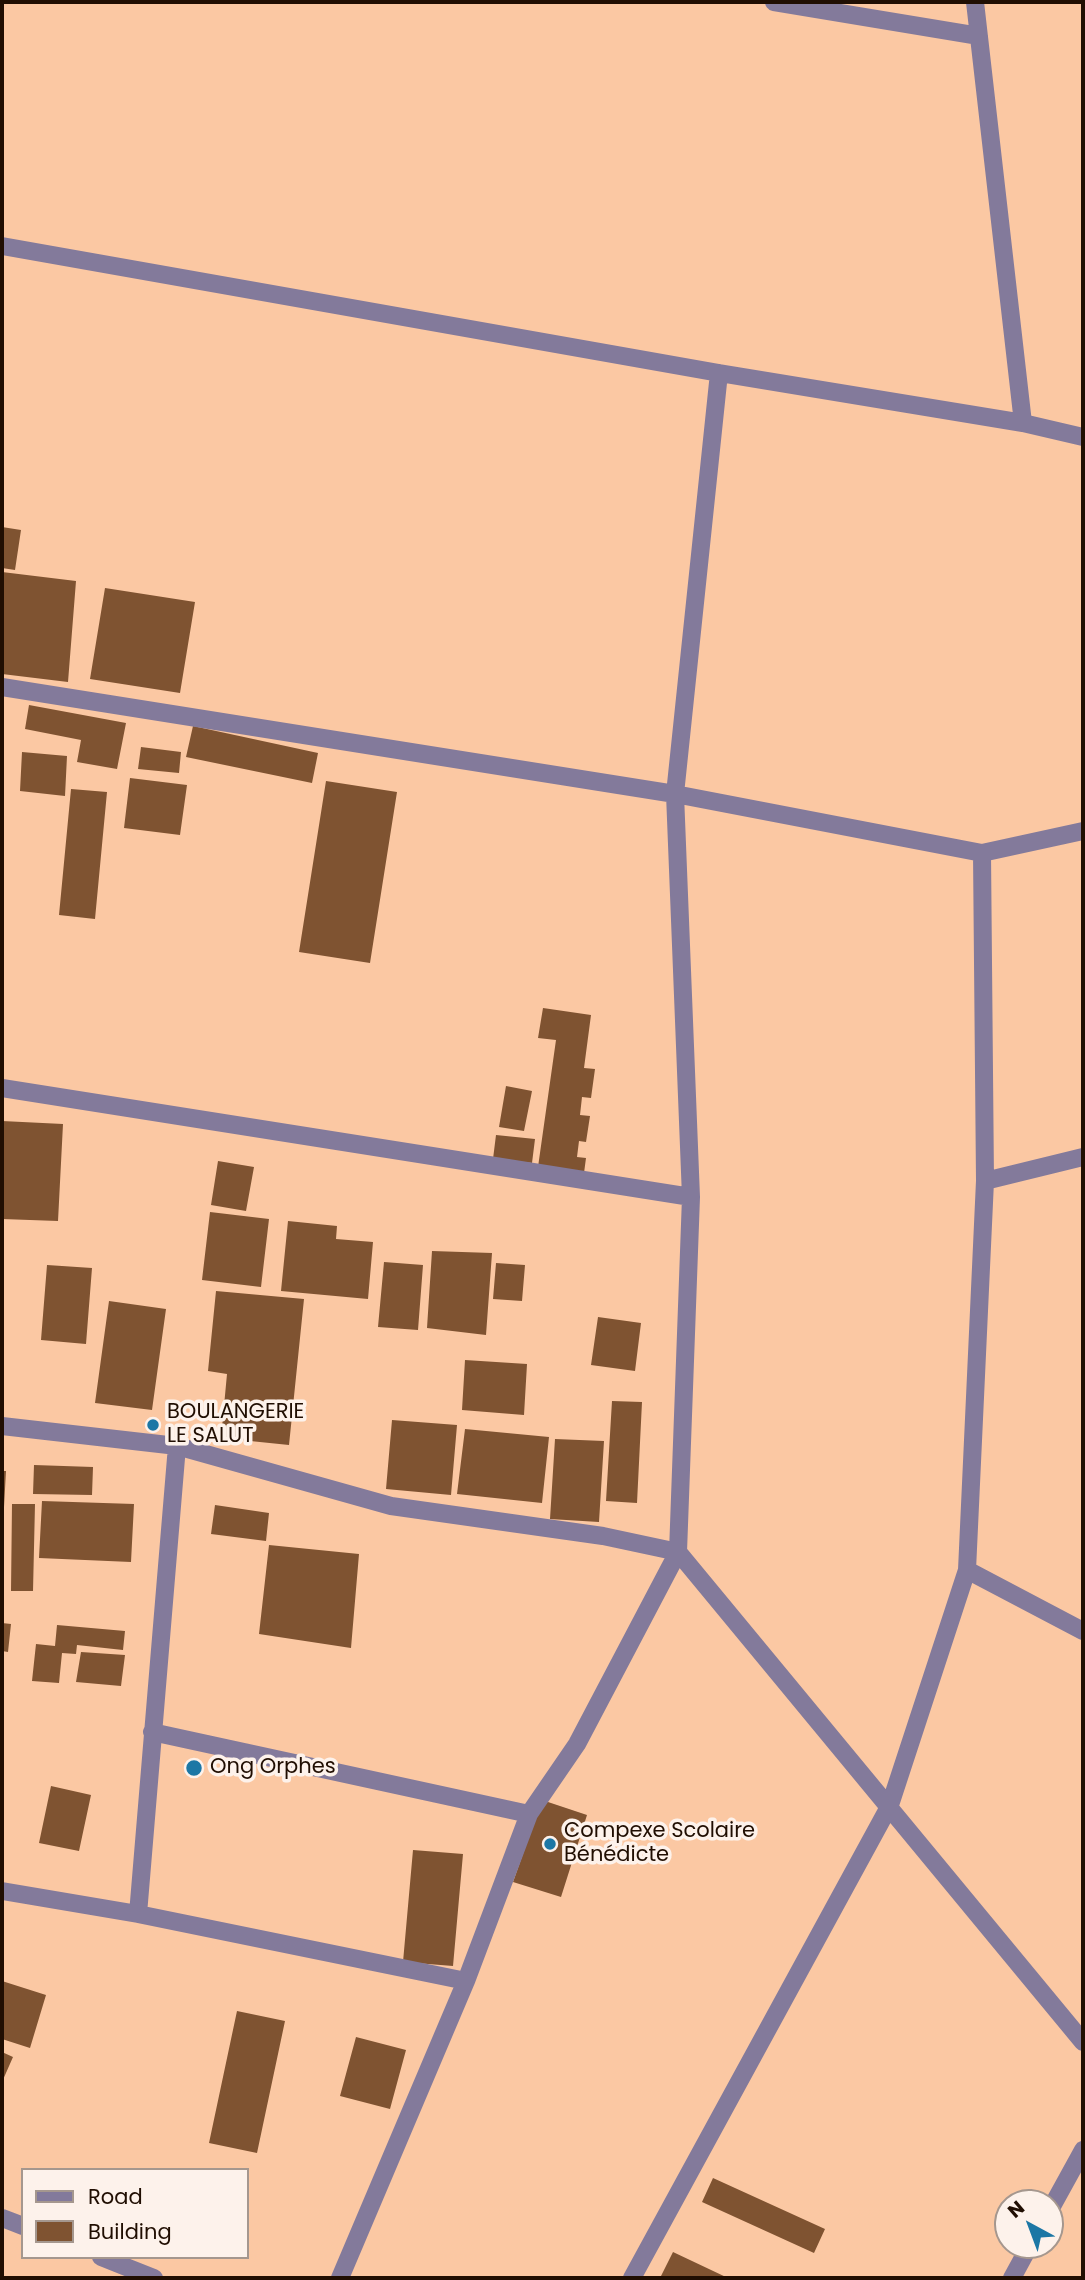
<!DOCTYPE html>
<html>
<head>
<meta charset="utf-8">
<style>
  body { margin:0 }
  #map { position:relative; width:1085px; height:2280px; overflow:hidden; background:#fbc8a3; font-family:Poppins,sans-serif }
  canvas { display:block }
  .frame { position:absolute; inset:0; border:4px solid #200e02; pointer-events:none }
  .legend { position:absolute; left:21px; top:2168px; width:228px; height:91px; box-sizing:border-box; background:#fdf2eb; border:2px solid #a5978e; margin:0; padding:9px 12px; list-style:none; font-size:21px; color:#200e02 }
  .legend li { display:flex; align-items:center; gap:14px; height:35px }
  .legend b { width:35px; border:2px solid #a5978e }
  .north { position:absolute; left:994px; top:2189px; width:70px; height:70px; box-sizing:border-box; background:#fdf2eb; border:2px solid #a5978e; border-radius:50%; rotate:319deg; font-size:19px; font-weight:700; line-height:28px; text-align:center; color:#200e02 }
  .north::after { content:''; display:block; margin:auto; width:24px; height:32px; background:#1c77a5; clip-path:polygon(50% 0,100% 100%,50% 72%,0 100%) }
</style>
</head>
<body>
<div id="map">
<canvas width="1085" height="2280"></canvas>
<div class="frame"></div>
<ul class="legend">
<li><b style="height:9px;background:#837a9b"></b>Road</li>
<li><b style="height:19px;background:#7f5331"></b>Building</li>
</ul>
<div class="north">N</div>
</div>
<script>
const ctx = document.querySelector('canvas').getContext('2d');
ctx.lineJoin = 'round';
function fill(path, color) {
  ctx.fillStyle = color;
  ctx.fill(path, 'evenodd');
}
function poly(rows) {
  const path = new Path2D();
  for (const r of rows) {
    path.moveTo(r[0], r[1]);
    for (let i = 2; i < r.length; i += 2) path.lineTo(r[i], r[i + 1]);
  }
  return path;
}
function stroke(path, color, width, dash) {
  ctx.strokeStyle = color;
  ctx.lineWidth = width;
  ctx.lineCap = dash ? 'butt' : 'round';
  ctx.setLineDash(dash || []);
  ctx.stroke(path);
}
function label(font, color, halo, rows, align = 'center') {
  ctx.font = font + ' Poppins,sans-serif';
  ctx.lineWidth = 7;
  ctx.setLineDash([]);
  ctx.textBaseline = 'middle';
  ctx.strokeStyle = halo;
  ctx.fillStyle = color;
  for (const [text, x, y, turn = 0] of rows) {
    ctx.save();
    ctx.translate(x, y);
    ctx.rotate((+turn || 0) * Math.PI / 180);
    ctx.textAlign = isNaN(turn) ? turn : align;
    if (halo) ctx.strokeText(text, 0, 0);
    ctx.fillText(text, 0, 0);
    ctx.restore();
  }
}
const building = poly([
  [2,527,21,530,15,570,2,568],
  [2,572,76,581,68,682,2,674],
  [105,588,195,602,180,693,90,679],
  [29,705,126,723,117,769,77,762,81,740,25,729],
  [193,726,318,753,312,783,186,757],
  [141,747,181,752,179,773,138,769],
  [22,752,67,756,65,796,20,791],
  [130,778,187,785,180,835,124,828],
  [326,781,397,792,370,963,299,952],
  [71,789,107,792,95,919,59,915],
  [543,1008,591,1015,584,1068,595,1069,591,1098,582,1097,580,1115,590,1116,586,1142,579,1141,577,1157,586,1158,584,1173,538,1167,556,1040,538,1038],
  [506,1086,532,1091,524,1131,499,1127],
  [2,1121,63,1124,58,1221,2,1219],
  [496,1135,535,1139,532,1163,493,1159],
  [218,1161,254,1167,246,1211,211,1205],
  [210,1212,269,1219,261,1287,202,1280],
  [288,1221,337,1226,336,1239,373,1242,368,1299,281,1291],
  [432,1251,492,1253,486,1335,427,1328],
  [384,1262,423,1265,418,1330,378,1327],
  [496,1263,525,1265,522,1301,493,1299],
  [47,1265,92,1268,86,1344,41,1340],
  [216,1291,304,1299,289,1445,221,1438,227,1374,208,1371],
  [109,1301,166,1309,152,1410,95,1403],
  [598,1317,641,1323,635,1371,591,1365],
  [465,1360,527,1364,524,1415,462,1410],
  [612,1401,642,1402,637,1503,606,1501],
  [392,1420,457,1425,451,1495,386,1489],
  [465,1429,549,1437,542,1503,457,1494],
  [555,1439,604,1441,599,1522,550,1519],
  [34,1465,93,1467,92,1495,33,1494],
  [2,1471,6,1471,4,1507,2,1506],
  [42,1501,134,1504,131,1562,39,1558],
  [12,1504,35,1504,33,1591,11,1591],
  [215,1505,269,1513,266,1541,211,1534],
  [269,1545,359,1554,351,1648,259,1634],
  [2,1623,11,1624,8,1652,2,1651],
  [57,1625,125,1631,123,1650,77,1645,76,1654,62,1653,59,1683,32,1681,36,1644,55,1646],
  [81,1652,125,1655,121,1686,76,1682],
  [51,1786,91,1795,79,1851,39,1843],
  [542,1800,587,1815,561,1897,513,1882],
  [413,1850,463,1854,453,1966,403,1962],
  [2,1981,46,1995,30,2048,2,2039],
  [237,2011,285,2021,257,2153,209,2143],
  [356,2037,406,2050,390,2109,340,2096],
  [2,2052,13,2057,2,2082],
  [713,2178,825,2229,814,2253,702,2202],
  [673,2252,728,2278,667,2278,661,2276]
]);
const minor = poly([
  [774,2,979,36],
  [975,2,1023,423],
  [2,246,719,373,1023,423,1083,437],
  [2,687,675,794,982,853,1083,831],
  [2,1088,691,1197],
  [985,1181,1083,1157],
  [2,1426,177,1446,391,1506,603,1536,678,1552,1083,2042],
  [967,1570,1083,1631],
  [152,1732,529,1814],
  [2,1891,138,1914,466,1981],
  [138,1914,177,1446],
  [1050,2210,1083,2150],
  [2,2218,23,2226],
  [101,2257,154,2278],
  [340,2278,466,1981,529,1814,577,1744,678,1552,691,1197,675,794,719,373],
  [632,2278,890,1805,967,1570,985,1181,982,853],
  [1012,2278,1030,2245]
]);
const markers = [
  [153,1425,7,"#1c77a5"],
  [194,1768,9,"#1c77a5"],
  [550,1844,7,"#1c77a5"]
];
const poiNames = [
  ["BOULANGERIE",167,1413],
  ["LE SALUT",167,1437],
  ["Ong Orphes",210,1768],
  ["Compexe Scolaire",564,1832],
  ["Bénédicte",564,1856]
];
fill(building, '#7f5331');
stroke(minor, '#837a9b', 18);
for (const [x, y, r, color] of markers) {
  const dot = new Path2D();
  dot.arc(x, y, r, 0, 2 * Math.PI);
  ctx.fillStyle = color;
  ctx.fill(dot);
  stroke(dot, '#fdf2eb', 2.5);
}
label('21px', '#200e02', '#fdf2eb', poiNames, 'left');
</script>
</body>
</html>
